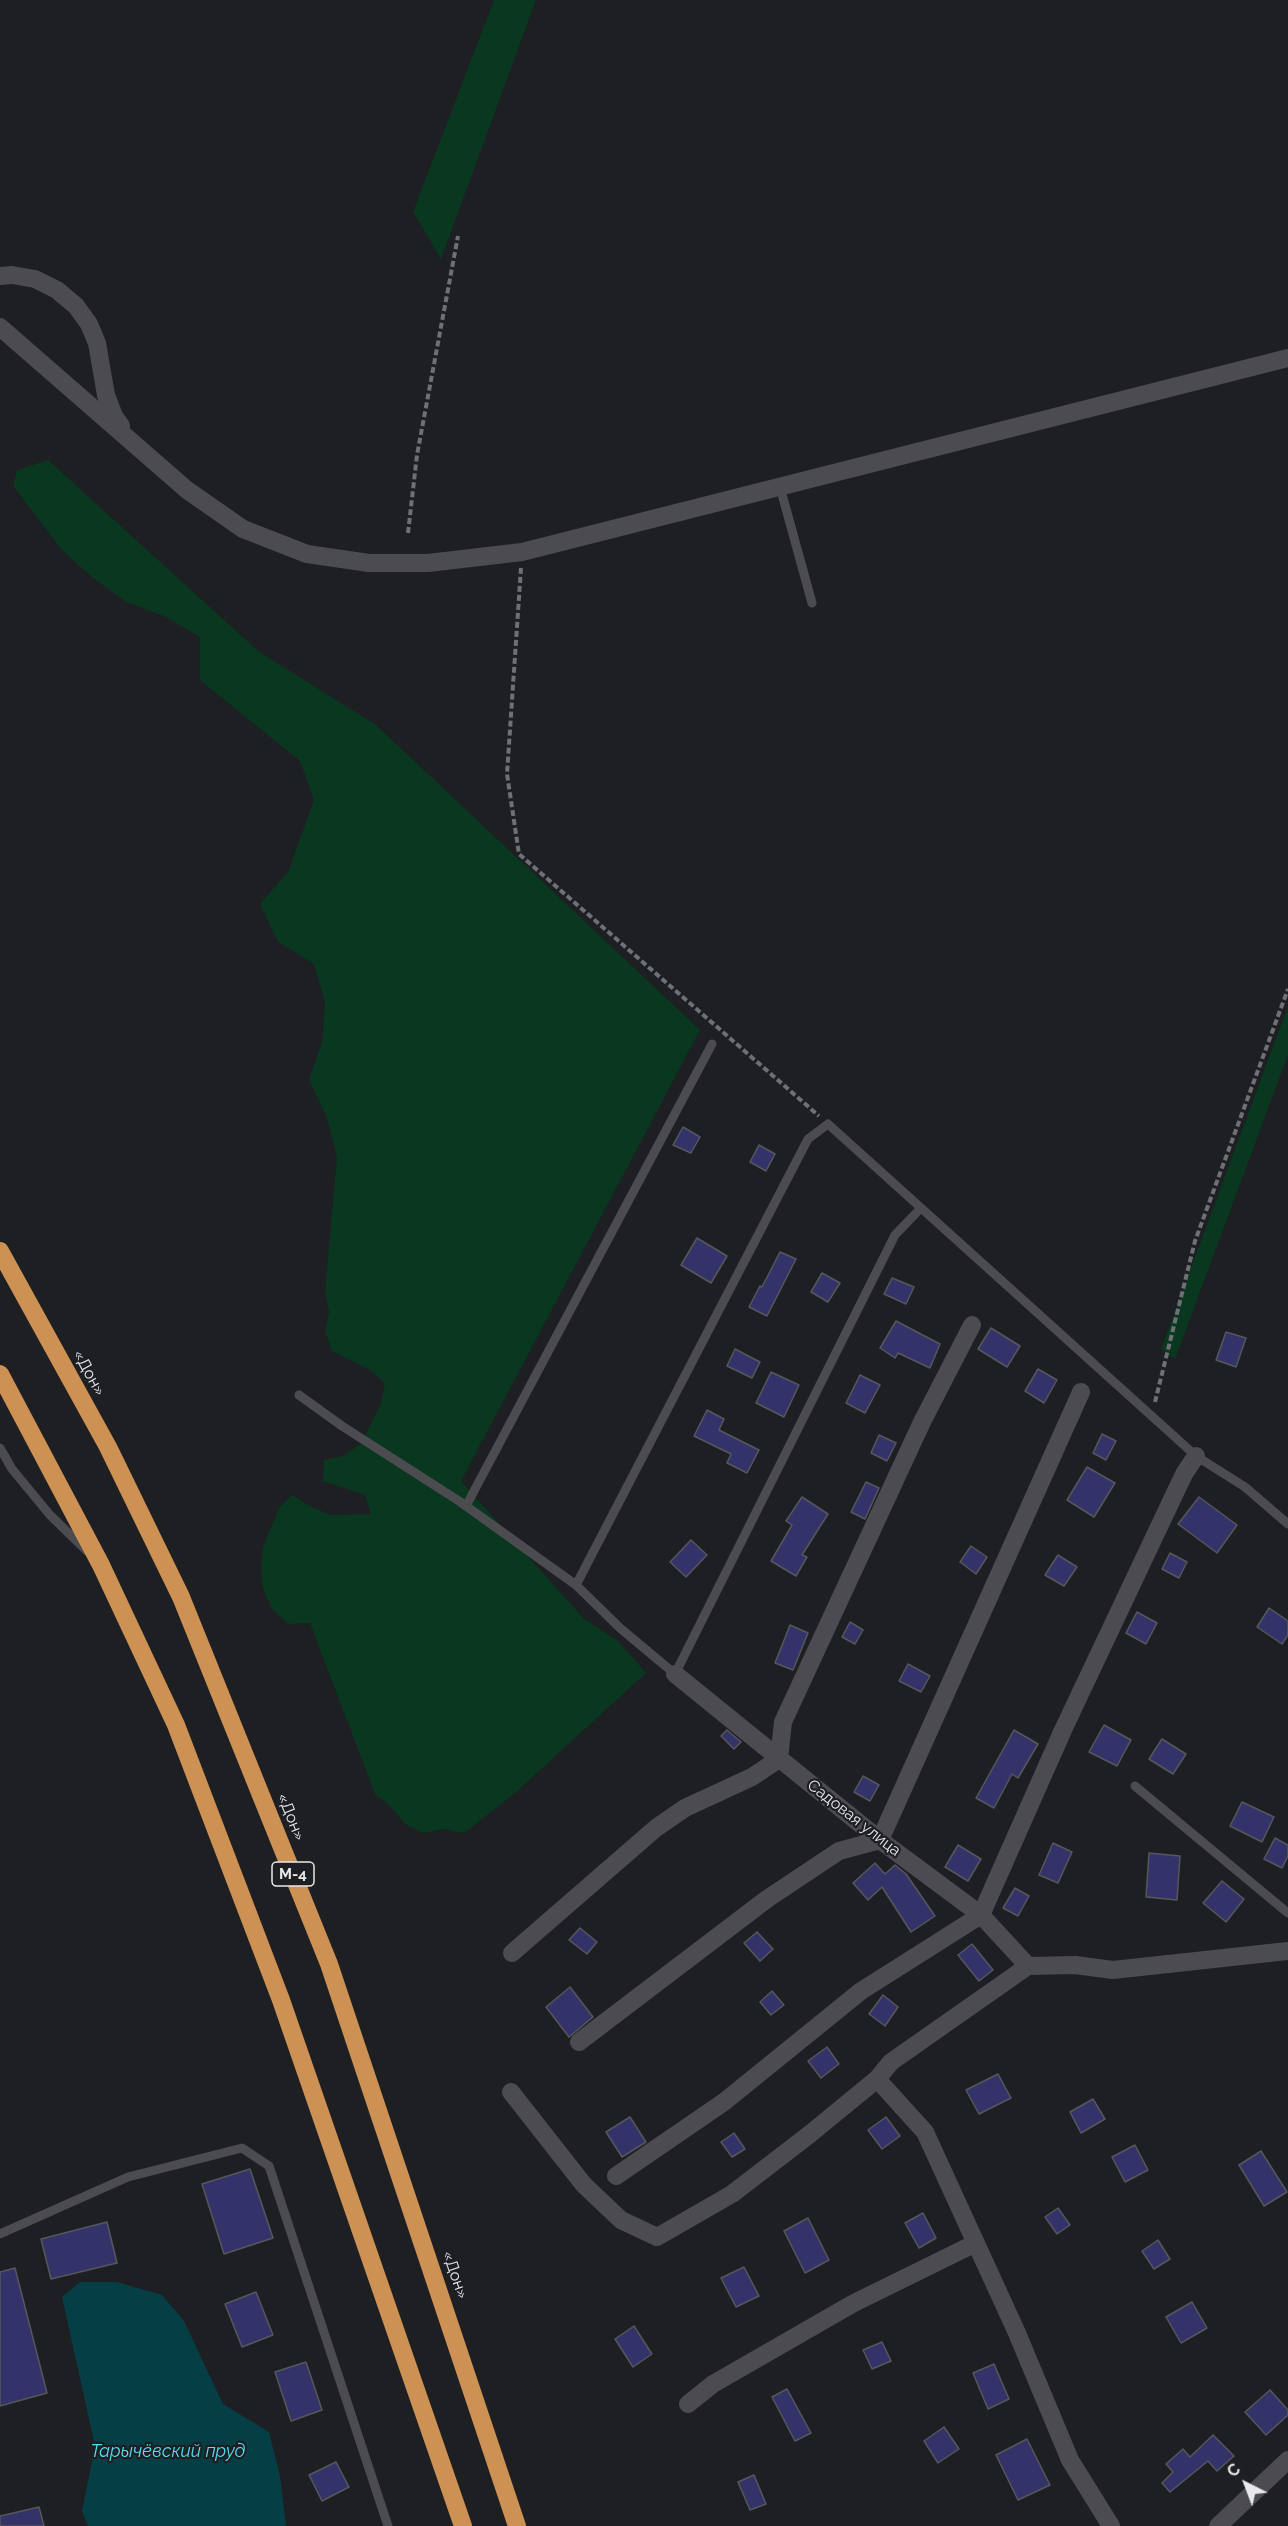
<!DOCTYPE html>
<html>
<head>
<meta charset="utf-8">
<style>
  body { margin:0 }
  #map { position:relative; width:1288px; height:2526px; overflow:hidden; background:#1e1f23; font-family:Raleway,sans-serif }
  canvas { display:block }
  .north { position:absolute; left:1216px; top:2454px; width:60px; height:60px; -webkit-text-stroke:4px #1e1f23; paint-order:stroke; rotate:318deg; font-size:16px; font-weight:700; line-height:24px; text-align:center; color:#e9e9ec }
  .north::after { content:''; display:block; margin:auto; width:21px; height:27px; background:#e9e9ec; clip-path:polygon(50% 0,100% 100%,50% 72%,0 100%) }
</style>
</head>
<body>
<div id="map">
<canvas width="1288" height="2526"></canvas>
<div class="north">С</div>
</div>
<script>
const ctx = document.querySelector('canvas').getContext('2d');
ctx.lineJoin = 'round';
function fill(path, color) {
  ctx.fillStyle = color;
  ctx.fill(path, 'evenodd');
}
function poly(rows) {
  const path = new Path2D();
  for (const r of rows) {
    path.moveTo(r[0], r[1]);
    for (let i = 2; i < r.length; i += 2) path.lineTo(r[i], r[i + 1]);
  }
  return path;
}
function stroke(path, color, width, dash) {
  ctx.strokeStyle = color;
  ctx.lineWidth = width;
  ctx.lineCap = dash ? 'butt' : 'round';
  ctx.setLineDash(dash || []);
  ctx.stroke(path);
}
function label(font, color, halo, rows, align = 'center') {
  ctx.font = font + ' Raleway,sans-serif';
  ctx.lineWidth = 4.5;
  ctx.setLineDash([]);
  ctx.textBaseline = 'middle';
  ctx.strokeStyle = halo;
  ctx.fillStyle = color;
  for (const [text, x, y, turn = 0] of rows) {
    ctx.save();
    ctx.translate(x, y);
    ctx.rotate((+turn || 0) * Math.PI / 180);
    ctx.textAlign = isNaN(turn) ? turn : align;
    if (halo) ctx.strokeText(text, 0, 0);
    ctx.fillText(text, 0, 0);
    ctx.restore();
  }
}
const green = poly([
  [494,0,536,0,441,259,413,212],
  [48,460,258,651,376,725,700,1030,461,1481,584,1619,618,1641,646,1673,515,1793,464,1833,443,1829,423,1833,405,1824,391,1807,375,1794,310,1623,288,1624,272,1609,263,1589,261,1569,263,1547,279,1508,292,1495,310,1506,330,1515,371,1514,365,1495,323,1481,324,1460,343,1456,361,1444,381,1403,385,1383,370,1370,332,1351,325,1331,329,1312,325,1291,337,1157,327,1118,309,1080,322,1042,325,1002,314,964,278,942,260,904,288,872,314,800,300,761,200,680,200,637,164,616,126,602,93,578,62,550,13,486,17,470],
  [1288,1006,1288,1055,1175,1359,1161,1349]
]);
const water = poly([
  [80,2282,117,2282,162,2295,184,2321,223,2404,269,2432,280,2476,286,2526,88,2526,82,2511,95,2446,62,2297]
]);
const building = poly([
  [683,1127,700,1137,691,1153,673,1145,683,1127],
  [759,1145,775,1154,766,1171,750,1162,759,1145],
  [697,1238,727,1256,711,1283,681,1265,697,1238],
  [780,1252,796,1259,767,1316,749,1307,760,1286,762,1287,780,1252],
  [822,1273,840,1283,828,1302,811,1292,822,1273],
  [892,1278,914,1287,906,1304,884,1294,892,1278],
  [896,1321,940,1344,930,1368,898,1353,895,1358,880,1348,896,1321],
  [991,1328,1020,1346,1007,1367,978,1349,991,1328],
  [1226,1332,1246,1338,1236,1367,1216,1360,1226,1332],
  [735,1349,760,1362,752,1378,727,1366,735,1349],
  [1038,1369,1057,1380,1044,1403,1025,1391,1038,1369],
  [771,1372,799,1385,784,1417,756,1403,771,1372],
  [860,1375,880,1385,865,1413,846,1403,860,1375],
  [707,1410,724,1419,719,1430,759,1450,747,1473,727,1463,731,1454,694,1436,707,1410],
  [1102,1434,1116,1441,1106,1460,1093,1453,1102,1434],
  [879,1435,896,1443,887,1461,871,1453,879,1435],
  [1087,1467,1115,1483,1094,1517,1067,1500,1087,1467],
  [866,1482,879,1488,865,1519,851,1512,866,1482],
  [802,1497,828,1514,802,1555,807,1557,796,1576,771,1561,792,1525,786,1521,802,1497],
  [1199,1497,1237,1525,1217,1553,1178,1524,1199,1497],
  [691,1540,707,1555,686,1577,670,1562,691,1540],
  [971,1546,987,1557,976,1574,960,1562,971,1546],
  [1170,1553,1187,1562,1179,1578,1162,1569,1170,1553],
  [1058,1555,1077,1567,1064,1586,1045,1575,1058,1555],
  [1269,1608,1288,1621,1288,1635,1282,1644,1257,1627,1269,1608],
  [1137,1612,1157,1623,1146,1644,1126,1633,1137,1612],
  [850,1622,863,1630,855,1644,842,1637,850,1622],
  [790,1625,808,1633,793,1670,775,1663,790,1625],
  [908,1664,930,1676,921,1692,899,1681,908,1664],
  [1104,1725,1131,1740,1117,1766,1089,1752,1104,1725],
  [727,1730,741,1742,734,1749,721,1736,727,1730],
  [1014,1730,1038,1744,1018,1778,1012,1774,994,1808,976,1798,1014,1730],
  [1162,1739,1186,1754,1173,1774,1149,1759,1162,1739],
  [863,1776,879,1785,870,1801,854,1792,863,1776],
  [1242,1802,1274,1817,1262,1842,1230,1826,1242,1802],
  [1275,1838,1288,1845,1288,1856,1282,1868,1264,1859,1275,1838],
  [1053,1843,1072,1852,1058,1883,1039,1875,1053,1843],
  [958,1845,981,1859,968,1881,945,1867,958,1845],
  [1149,1853,1180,1856,1177,1900,1146,1897,1149,1853],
  [875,1863,885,1874,895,1865,906,1874,935,1916,911,1932,882,1887,868,1900,853,1883,875,1863],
  [1222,1881,1244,1899,1226,1922,1203,1903,1222,1881],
  [1015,1888,1029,1896,1018,1916,1003,1908,1015,1888],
  [580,1928,597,1942,587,1954,569,1940,580,1928],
  [757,1932,773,1949,760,1961,744,1943,757,1932],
  [972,1944,993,1970,979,1981,958,1955,972,1944],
  [570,1987,593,2017,569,2037,546,2007,570,1987],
  [772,1991,784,2005,771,2015,760,2002,772,1991],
  [883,1995,898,2007,885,2026,869,2014,883,1995],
  [827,2047,839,2064,821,2078,808,2061,827,2047],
  [998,2074,1011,2098,979,2114,966,2090,998,2074],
  [1093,2099,1105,2119,1081,2133,1070,2112,1093,2099],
  [630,2117,646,2142,622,2157,606,2132,630,2117],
  [886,2117,900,2136,882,2149,868,2130,886,2117],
  [734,2133,745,2149,732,2157,721,2142,734,2133],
  [1135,2145,1148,2170,1125,2182,1112,2157,1135,2145],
  [1261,2151,1287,2192,1264,2206,1239,2165,1261,2151],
  [250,2169,273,2238,224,2254,202,2184,250,2169],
  [1058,2208,1070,2225,1057,2234,1045,2217,1058,2208],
  [923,2213,936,2238,919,2248,905,2223,923,2213],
  [808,2218,829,2260,805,2273,784,2231,808,2218],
  [107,2222,117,2263,51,2279,41,2239,107,2222],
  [1158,2240,1170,2259,1154,2269,1142,2251,1158,2240],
  [744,2267,759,2296,736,2307,721,2278,744,2267],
  [15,2268,47,2393,0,2406,0,2272,15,2268],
  [256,2292,273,2335,242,2347,225,2304,256,2292],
  [1192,2302,1207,2328,1181,2343,1166,2317,1192,2302],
  [634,2326,652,2354,633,2367,615,2339,634,2326],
  [882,2342,891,2361,872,2369,863,2350,882,2342],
  [306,2362,322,2410,291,2421,275,2372,306,2362],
  [994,2364,1009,2399,988,2409,973,2373,994,2364],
  [787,2389,811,2433,795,2441,772,2397,787,2389],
  [1270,2390,1288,2410,1288,2415,1266,2435,1245,2412,1270,2390],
  [944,2427,959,2449,938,2463,924,2441,944,2427],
  [1213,2435,1234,2456,1217,2471,1208,2461,1170,2492,1162,2483,1173,2472,1166,2464,1183,2449,1190,2457,1213,2435],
  [1027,2439,1050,2485,1018,2500,996,2455,1027,2439],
  [336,2462,349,2487,322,2501,309,2475,336,2462],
  [754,2475,766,2504,750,2510,738,2482,754,2475],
  [39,2507,44,2526,0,2526,0,2516,39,2507]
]);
const path = poly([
  [408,533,417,455,458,236],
  [521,568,507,774,519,854,819,1116],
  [1155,1402,1195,1241,1288,989]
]);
const lane = poly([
  [780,487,812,603],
  [299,1395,342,1426,459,1501,576,1585,620,1628,675,1674,895,1235,921,1208],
  [0,1448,12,1469,50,1515,87,1551],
  [466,1506,712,1044],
  [576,1585,808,1139,828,1124,1196,1456,1245,1487,1288,1524],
  [1135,1786,1288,1913],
  [0,2234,128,2177,242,2148,269,2166,388,2526]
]);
const street = poly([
  [0,276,12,275,35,279,57,290,76,306,89,324,97,343,106,395,114,416,121,426],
  [0,327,187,490,243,529,307,554,369,563,428,563,522,552,1288,358],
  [675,1674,880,1840,981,1915,1028,1966],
  [512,1953,656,1828,685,1808,752,1777,779,1759,783,1722,922,1422,972,1325],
  [579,2042,767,1899,839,1851,880,1840,1081,1392],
  [877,2079,925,2132,1017,2333,1070,2460,1111,2526],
  [511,2092,584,2185,621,2220,657,2237,732,2194,810,2134,877,2079,891,2062,1028,1966,1075,1965,1113,1970,1288,1951],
  [616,2176,724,2102,861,1991,981,1915,1063,1730,1184,1474,1196,1456],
  [688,2404,713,2384,854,2303,976,2243],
  [1218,2526,1288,2460]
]);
const highway = poly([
  [0,1251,108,1447,181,1597,329,1964,517,2526],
  [0,1374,101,1565,176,1725,281,2000,463,2526]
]);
const shields = [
  [293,1874,42]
];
const shieldNames = [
  ["М-4",293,1874]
];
const streetNames = [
  ["«Дон»",89,1373,61],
  ["«Дон»",291,1817,68],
  ["Садовая улица",854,1818,38],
  ["«Дон»",455,2275,71]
];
const waterNames = [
  ["Тарычёвский пруд",168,2452]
];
fill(green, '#093720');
fill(water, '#053e45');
fill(building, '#343369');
stroke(building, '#56575c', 1.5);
stroke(path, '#6f7073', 4, [6, 3]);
stroke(lane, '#4b4b50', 9);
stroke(street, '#4b4b50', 18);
stroke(highway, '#cd9154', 18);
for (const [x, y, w] of shields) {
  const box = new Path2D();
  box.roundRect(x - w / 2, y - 12, w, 24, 4.5);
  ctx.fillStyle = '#1e1f23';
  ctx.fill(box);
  stroke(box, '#e9e9ec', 1.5);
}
label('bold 15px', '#e9e9ec', null, shieldNames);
label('16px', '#e9e9ec', '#1e1f23', streetNames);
label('italic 18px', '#53dff5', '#1e1f23', waterNames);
</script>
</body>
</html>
